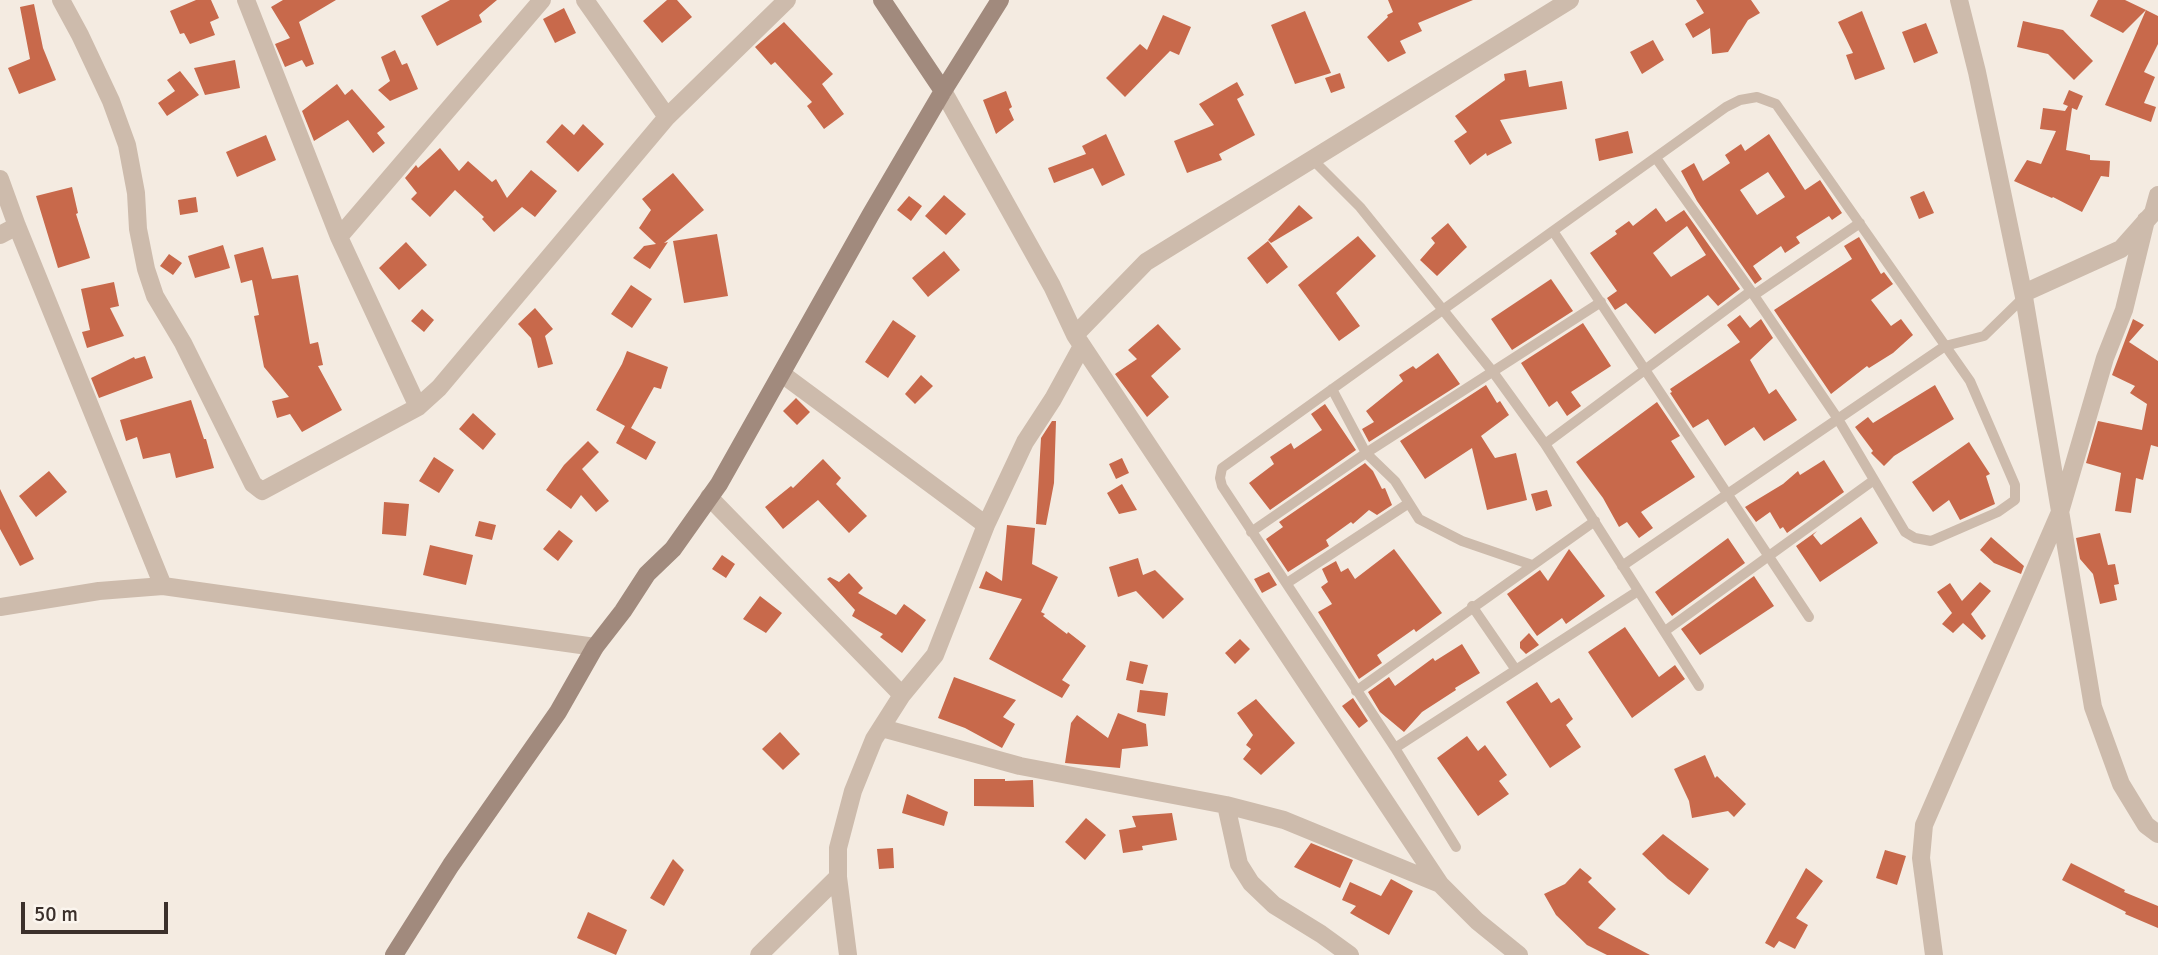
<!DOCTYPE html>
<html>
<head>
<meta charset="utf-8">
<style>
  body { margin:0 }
  #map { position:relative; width:2158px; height:955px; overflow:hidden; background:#f4ebe1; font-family:Signika,sans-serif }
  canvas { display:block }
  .scale { position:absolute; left:21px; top:902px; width:147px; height:32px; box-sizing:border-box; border:4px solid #3b302b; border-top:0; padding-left:9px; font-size:21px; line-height:24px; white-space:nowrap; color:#3b302b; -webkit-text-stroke:5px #fbf5ee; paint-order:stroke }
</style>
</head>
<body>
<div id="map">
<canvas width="2158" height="955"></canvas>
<div class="scale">50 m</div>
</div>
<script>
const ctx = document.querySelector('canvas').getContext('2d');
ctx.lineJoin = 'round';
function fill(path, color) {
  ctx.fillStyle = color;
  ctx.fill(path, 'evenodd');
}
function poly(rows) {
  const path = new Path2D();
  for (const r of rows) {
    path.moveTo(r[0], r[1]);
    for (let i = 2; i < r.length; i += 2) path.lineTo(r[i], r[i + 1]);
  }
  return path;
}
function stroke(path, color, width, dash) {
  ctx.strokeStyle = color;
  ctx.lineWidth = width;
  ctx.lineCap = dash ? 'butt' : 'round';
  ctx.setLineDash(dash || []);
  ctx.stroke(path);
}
const building = poly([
  [196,0,211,0,219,18,210,22,215,35,190,44,184,33,180,34,170,11],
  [283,0,336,0,299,22,314,64,306,67,302,60,285,67,275,44,290,38,271,7],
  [450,0,497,0,479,15,482,22,437,46,421,16],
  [667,0,677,0,692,17,662,43,643,21],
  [1388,0,1473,0,1418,23,1422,31,1400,41,1406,53,1388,62,1367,37,1388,17,1387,15,1393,12],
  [1696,0,1751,0,1760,13,1748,20,1728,52,1712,54,1710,28,1693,38,1685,24,1704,13],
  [2098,0,2125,0,2146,10,2123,33,2090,16],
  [34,4,43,48,56,80,19,94,8,68,30,59,20,7],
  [564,8,576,33,555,43,543,19],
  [2146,10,2158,16,2158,44,2144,72,2155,77,2144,103,2156,107,2151,122,2105,105],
  [1305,11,1331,73,1295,84,1271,25],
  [1862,11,1885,69,1855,80,1846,55,1853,53,1838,22],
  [1163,15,1191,27,1179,55,1170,51,1125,97,1106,78,1140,44,1147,50],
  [2023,21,2063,30,2093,61,2074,80,2048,54,2017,47],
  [784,22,833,74,822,84,844,114,824,129,807,106,812,102,775,62,771,65,755,47],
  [1926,23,1938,53,1914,63,1902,32],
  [1653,40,1664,60,1642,74,1630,52],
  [395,50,402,65,407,63,418,89,390,101,378,90,390,81,381,57],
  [235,60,240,88,205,95,194,68],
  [1526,70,1529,87,1562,81,1567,109,1500,120,1512,143,1487,156,1486,153,1470,165,1454,141,1467,132,1455,116,1505,80,1504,74],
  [180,71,199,95,167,116,158,103,175,91,167,80],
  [1340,73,1345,88,1331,93,1325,78],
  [1237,82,1244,95,1237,99,1255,135,1219,154,1222,160,1187,173,1174,141,1214,125,1199,104],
  [337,84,345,95,352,89,385,127,377,133,385,143,373,153,348,120,314,141,302,111],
  [2069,90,2083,96,2077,110,2072,108,2066,150,2090,155,2090,160,2110,161,2109,177,2101,176,2082,212,2053,197,2052,198,2014,181,2027,160,2041,164,2056,131,2040,129,2043,108,2065,111,2068,106,2063,104],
  [1006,91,1012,107,1009,109,1014,120,996,134,983,100],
  [562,124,574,135,583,124,604,144,578,172,546,142],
  [1628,131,1633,153,1599,161,1595,139],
  [1106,134,1125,175,1102,186,1093,168,1054,183,1048,168,1086,154,1082,146],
  [1769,134,1805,190,1820,180,1842,213,1832,220,1829,216,1796,237,1800,243,1785,253,1781,246,1753,266,1762,279,1755,284,1697,201,1681,171,1694,163,1703,181,1730,163,1725,155,1741,144,1745,151],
  [1768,172,1785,197,1757,215,1740,190],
  [266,135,276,160,237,177,226,152],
  [440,148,459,171,468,161,492,182,496,179,507,198,531,170,557,191,535,217,522,207,494,232,482,219,484,217,455,190,430,217,411,199,417,193,405,178,416,165,418,168],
  [673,173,704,210,664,243,668,242,650,269,633,258,644,246,656,244,639,228,651,210,642,199],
  [72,187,78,213,76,214,90,258,58,268,36,196],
  [1924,191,1934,213,1919,219,1910,197],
  [944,195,966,214,946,235,925,216],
  [909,196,922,206,911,221,897,210],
  [196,197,198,212,180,215,178,200],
  [1299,205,1313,218,1271,243,1268,240],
  [1656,208,1666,222,1684,210,1740,289,1718,306,1708,295,1655,334,1626,303,1615,310,1607,298,1617,291,1590,253,1617,234,1615,231,1629,221,1633,226],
  [1687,226,1706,255,1671,277,1653,253],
  [1448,223,1467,247,1437,276,1420,260,1435,243,1431,238],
  [717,234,728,296,684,303,673,241],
  [1358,236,1376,256,1336,293,1360,326,1339,341,1298,285],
  [1859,237,1881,274,1884,272,1893,284,1871,300,1891,326,1901,319,1913,335,1893,353,1869,368,1867,366,1831,394,1774,310,1852,259,1844,246],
  [1268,241,1288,267,1267,284,1247,258],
  [406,242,427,265,399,290,379,268],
  [223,245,230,268,195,278,188,256],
  [263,247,272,279,298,275,310,344,318,342,323,365,318,366,342,410,302,432,290,414,277,418,272,401,289,397,264,367,254,316,259,315,252,280,241,283,234,255],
  [944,251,960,270,928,297,912,278],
  [169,254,182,263,173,275,160,266],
  [1551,279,1573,311,1512,350,1491,319],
  [114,282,119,306,110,308,124,336,87,348,82,332,90,330,81,289],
  [631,285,652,299,632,328,611,314],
  [535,308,553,329,545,336,553,364,538,368,531,338,518,324],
  [422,309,434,320,424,332,411,321],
  [1740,315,1750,328,1761,319,1773,338,1750,360,1769,394,1776,389,1797,420,1764,441,1754,427,1725,446,1708,419,1693,428,1670,393,1672,392,1670,389,1740,342,1727,325],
  [2133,319,2144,325,2129,342,2158,361,2158,447,2151,445,2143,480,2136,478,2131,513,2115,511,2121,473,2086,463,2098,421,2142,430,2147,404,2130,393,2135,386,2112,375],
  [893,320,916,336,888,378,865,362],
  [1583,323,1611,366,1571,392,1581,406,1567,416,1557,401,1549,407,1521,363],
  [1158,324,1181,349,1151,376,1169,397,1147,417,1115,374,1137,359,1128,350],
  [627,351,668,367,661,389,654,387,631,428,656,442,646,460,616,443,625,426,596,410,622,364],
  [1438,353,1460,384,1369,442,1362,429,1374,422,1366,411,1403,381,1399,375,1413,366,1416,369],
  [145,356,153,378,99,398,91,378,134,357,135,359],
  [921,375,933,386,915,404,905,394],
  [1486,385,1497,403,1500,401,1509,415,1481,436,1495,458,1516,453,1527,500,1487,510,1472,448,1425,479,1400,441],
  [1935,385,1954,419,1894,456,1884,466,1871,453,1873,451,1855,427,1868,417,1873,423],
  [796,398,810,412,797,425,783,411],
  [191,400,204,439,206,439,214,468,176,478,170,453,143,459,137,437,126,441,120,420],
  [1657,402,1680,436,1671,441,1695,477,1641,512,1653,528,1639,538,1627,522,1619,527,1603,498,1576,462],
  [1325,404,1356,450,1270,510,1249,483,1274,464,1270,457,1291,443,1294,449,1322,430,1311,414],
  [473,413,496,434,483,450,459,429],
  [1052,421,1056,421,1054,483,1046,525,1036,524,1041,438],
  [588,441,599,452,582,469,609,501,596,512,581,495,571,509,546,490,564,465],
  [1969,442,1990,474,1986,476,1995,504,1960,520,1949,500,1933,512,1912,482],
  [434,457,454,470,439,493,419,481],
  [1122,458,1129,473,1116,479,1109,464],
  [823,459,841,478,836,484,867,516,849,533,818,500,783,529,765,507,791,486,793,488],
  [1824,460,1844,492,1787,533,1783,527,1780,529,1770,512,1756,522,1745,507,1783,484,1798,471,1800,475],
  [1365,463,1373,471,1382,489,1385,488,1392,505,1377,515,1369,510,1353,524,1351,522,1326,540,1329,546,1288,572,1266,539,1283,527,1279,522],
  [49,471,67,492,36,517,19,496],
  [1122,484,1137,510,1119,514,1107,493],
  [0,489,34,559,20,566,0,529],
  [1547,490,1552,506,1536,511,1531,494],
  [384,502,409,504,406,536,382,534],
  [1861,517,1878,543,1820,582,1796,546,1817,531,1813,535,1821,545],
  [479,521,496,525,492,540,475,536],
  [1007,525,1035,528,1032,564,1058,577,1041,612,1045,614,1043,616,1067,634,1068,632,1086,646,1062,680,1070,685,1062,698,989,659,1022,599,979,588,986,571,1002,581],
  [559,530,573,541,558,561,543,549],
  [2100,533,2108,565,2115,564,2119,584,2114,585,2117,600,2100,604,2093,574,2080,559,2076,538],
  [1991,537,2024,566,2021,574,1994,563,1980,550],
  [1728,538,1745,563,1672,616,1655,592],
  [430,545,473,555,466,585,423,575],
  [1394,549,1442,613,1416,632,1414,629,1377,655,1382,663,1359,679,1318,612,1332,604,1321,587,1328,582,1322,569,1336,561,1341,572,1348,568,1355,579],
  [1569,549,1605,596,1566,624,1562,618,1537,636,1507,594,1540,570,1548,581],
  [722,555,735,564,726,578,712,569],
  [1138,558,1143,575,1155,570,1184,599,1163,619,1136,591,1118,597,1109,567],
  [1269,572,1277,585,1262,593,1254,579],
  [849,573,863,588,858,593,896,615,904,604,926,620,902,653,880,637,883,634,852,616,855,610,827,579,830,577,839,582],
  [1754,576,1774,606,1700,655,1681,629],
  [1980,582,1991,591,1971,614,1986,636,1982,640,1963,623,1953,633,1942,624,1952,613,1937,592,1950,583,1962,601],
  [760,596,782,613,766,633,743,619],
  [1625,627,1659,677,1675,665,1685,679,1632,718,1588,652],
  [1529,633,1539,645,1526,654,1520,648,1520,642],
  [1240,639,1250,649,1235,664,1225,653],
  [1462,644,1480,673,1455,688,1456,690,1422,712,1404,732,1380,712,1368,692,1389,677,1395,686,1433,658,1435,661],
  [1130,661,1148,665,1143,684,1126,680],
  [954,677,1016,700,1003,717,1015,724,1002,748,965,728,938,718],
  [1537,682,1551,703,1559,698,1573,719,1566,725,1581,747,1550,768,1506,702],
  [1140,690,1168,693,1165,716,1137,712],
  [1353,698,1368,721,1359,728,1342,706],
  [1256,699,1295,743,1261,775,1243,759,1251,749,1246,745,1253,735,1237,713],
  [1118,713,1146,724,1148,746,1122,749,1120,768,1065,763,1071,723,1077,715,1108,738],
  [780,732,800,754,783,770,762,749],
  [1467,736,1478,751,1485,745,1507,775,1499,781,1509,794,1478,816,1437,758],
  [1705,755,1715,778,1717,776,1746,804,1734,817,1728,811,1692,818,1689,801,1674,769],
  [974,779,1005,779,1005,781,1033,780,1034,807,974,806],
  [907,794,948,812,944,826,902,813],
  [1172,813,1177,840,1142,846,1143,850,1123,853,1119,830,1136,827,1132,816],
  [1086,818,1106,835,1085,860,1065,842],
  [1663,834,1709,869,1689,895,1668,879,1642,854],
  [1311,843,1353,860,1340,888,1294,867],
  [893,848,894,868,879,869,877,849],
  [1885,850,1906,856,1897,885,1876,878],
  [673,859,684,870,664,906,650,898],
  [2071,863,2125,890,2124,892,2158,906,2158,928,2125,914,2126,912,2062,880],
  [1580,868,1592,878,1588,882,1616,909,1598,928,1650,955,1607,955,1587,945,1556,915,1544,894,1565,884],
  [1806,868,1823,881,1796,918,1808,925,1795,949,1779,941,1774,948,1765,943],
  [1391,879,1413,891,1389,935,1350,913,1356,906,1342,900,1350,882,1381,896],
  [588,912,627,930,616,955,577,938]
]);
const lane = poly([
  [1312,159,1360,207,1493,372,1545,444,1699,686],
  [1553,231,1809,617],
  [1754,295,1860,223],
  [1332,389,1366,453,1395,481,1419,519,1462,541,1532,565],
  [1545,444,1751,291],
  [1251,532,1366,453,1601,302],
  [1622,566,1945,346,1984,336,2024,297],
  [1287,583,1409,503],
  [1472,606,1516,670],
  [1665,631,1874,480],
  [1356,691,1595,521],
  [1395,748,1638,591],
  [1456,847,1395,748,1222,486,1220,478,1222,468,1726,107,1740,100,1757,97,1776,104,1970,381,2015,485,2015,500,1998,512,1931,541,1915,538,1905,532,1838,419,1751,291,1656,158]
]);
const street = poly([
  [61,0,80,35,111,101,127,145,136,193,138,229,146,269,155,296,183,343,253,484,262,491,418,407,439,388,667,117,787,0],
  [246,0,339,237,418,407],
  [585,0,667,117],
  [1959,0,1977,72,2024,297,2093,707,2121,784,2146,825,2158,834],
  [943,91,1052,286,1075,335,1440,884,1477,921,1519,955],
  [0,179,17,226,163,586],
  [0,235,17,226],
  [339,237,542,0],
  [2024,293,2121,249,2153,213,2158,195],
  [1075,335,1146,262,1570,0],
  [782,374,986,525],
  [709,497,902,695],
  [0,607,99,591,163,586,595,647],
  [882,728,1020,766,1226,805,1284,820,1440,884],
  [1226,805,1239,864,1251,883,1274,905,1321,934,1350,955],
  [759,955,838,877],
  [848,955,838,877,838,848,853,791,874,739,902,695,935,655,986,525,1025,442,1053,399,1082,346],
  [1934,955,1921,858,1924,825,2060,512,2105,358,2124,310,2146,220]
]);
const secondary = poly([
  [882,0,943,91],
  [394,955,451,865,558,712,595,647,623,611,647,574,673,549,719,484,871,214,943,91,1000,0]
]);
fill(building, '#c8694b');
stroke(lane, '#cdbbac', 10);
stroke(street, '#cdbbac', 18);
stroke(secondary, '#a18a7d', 18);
</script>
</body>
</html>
